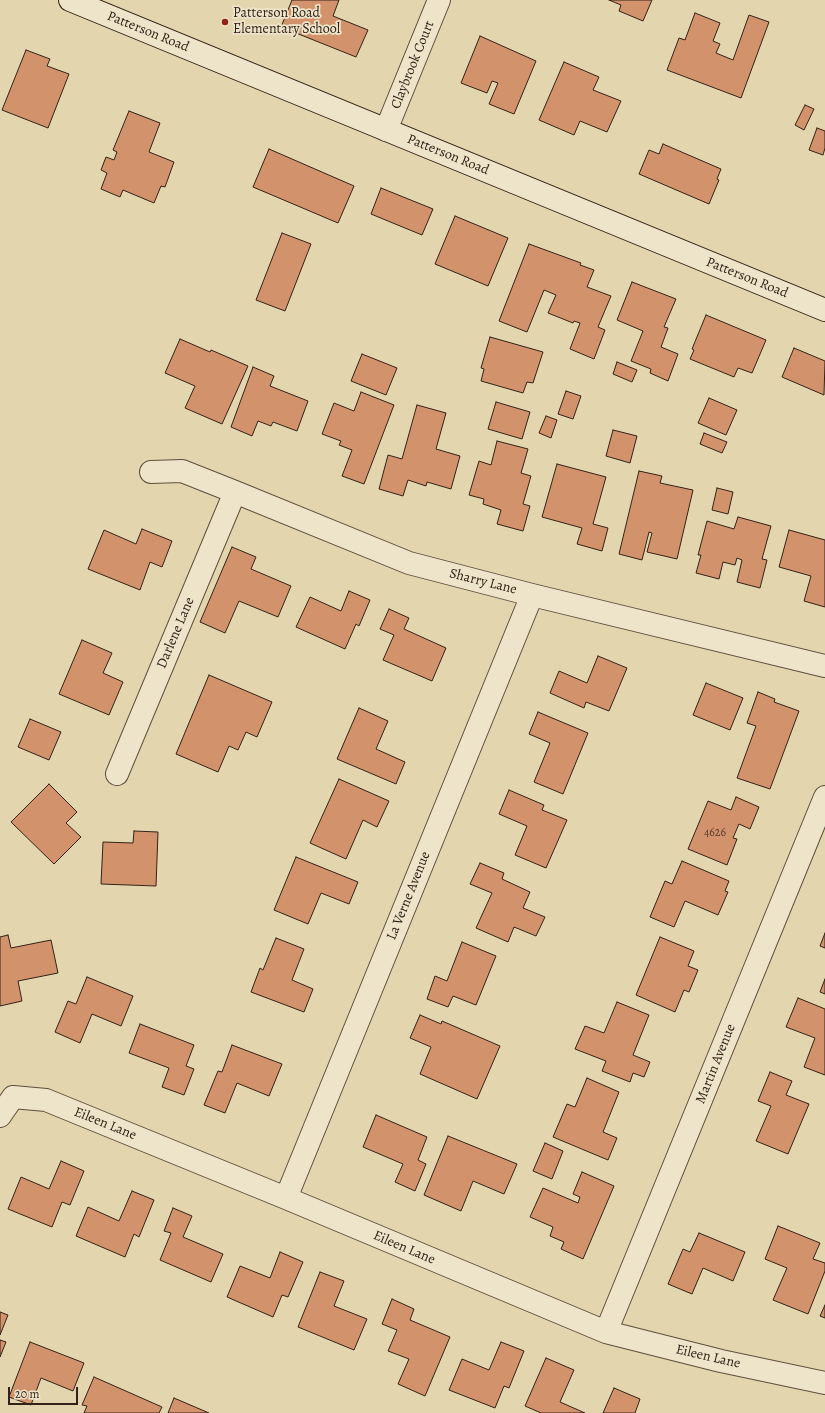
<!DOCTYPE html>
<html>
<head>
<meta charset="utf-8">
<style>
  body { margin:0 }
  #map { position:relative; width:825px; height:1413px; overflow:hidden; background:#e3d5ae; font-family:Alegreya,serif }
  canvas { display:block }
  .scale { position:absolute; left:8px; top:1387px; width:70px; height:18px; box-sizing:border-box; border:2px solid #322217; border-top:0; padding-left:5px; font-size:12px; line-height:14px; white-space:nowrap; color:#322217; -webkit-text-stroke:3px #ede4ca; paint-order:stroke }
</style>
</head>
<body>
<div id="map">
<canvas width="825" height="1413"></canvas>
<div class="scale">20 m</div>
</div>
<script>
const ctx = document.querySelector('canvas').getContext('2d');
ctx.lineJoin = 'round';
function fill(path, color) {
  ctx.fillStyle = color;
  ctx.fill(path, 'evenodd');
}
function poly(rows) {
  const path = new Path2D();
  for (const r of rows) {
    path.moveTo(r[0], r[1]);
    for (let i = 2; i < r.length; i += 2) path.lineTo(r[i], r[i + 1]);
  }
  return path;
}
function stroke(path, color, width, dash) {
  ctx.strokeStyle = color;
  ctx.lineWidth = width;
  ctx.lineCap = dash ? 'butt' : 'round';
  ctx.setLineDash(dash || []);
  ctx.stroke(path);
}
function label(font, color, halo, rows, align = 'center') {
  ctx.font = font + ' Alegreya,serif';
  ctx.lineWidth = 3.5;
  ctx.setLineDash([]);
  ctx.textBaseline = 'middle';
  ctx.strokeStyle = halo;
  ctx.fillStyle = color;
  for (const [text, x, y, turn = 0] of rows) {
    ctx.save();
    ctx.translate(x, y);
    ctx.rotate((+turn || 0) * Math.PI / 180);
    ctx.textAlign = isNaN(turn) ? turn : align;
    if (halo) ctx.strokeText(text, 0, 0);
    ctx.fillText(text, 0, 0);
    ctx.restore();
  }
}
const building = poly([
  [292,0,339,0,333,16,368,30,356,57,281,27,292,0],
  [609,0,652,0,643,21,619,11,621,5,609,0],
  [695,13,720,23,713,41,720,44,716,53,733,60,749,15,769,22,741,98,667,70,679,38,685,40,695,13],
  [480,36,536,61,514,114,489,104,498,83,492,81,487,93,461,83,480,36],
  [26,50,50,59,47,66,69,74,48,128,2,110,26,50],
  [564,62,599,77,593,90,621,101,607,132,580,121,574,135,539,120,564,62],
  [805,105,814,109,804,130,795,125,805,105],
  [129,111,160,123,149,152,174,162,165,187,161,186,154,203,123,190,120,197,101,189,107,173,101,170,106,157,114,160,117,152,113,150,129,111],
  [817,128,825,131,825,148,823,155,809,150,817,128],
  [663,144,721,169,717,179,719,180,709,204,639,174,649,150,659,154,663,144],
  [269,149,354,186,338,223,253,187,269,149],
  [381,188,433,209,422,235,371,214,381,188],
  [455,216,508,238,488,286,435,264,455,216],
  [282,233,311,244,285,311,256,300,282,233],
  [529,244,581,263,580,265,594,270,587,287,611,296,598,327,605,330,594,359,570,349,580,323,574,321,573,323,548,313,556,295,544,290,527,332,499,321,529,244],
  [632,282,676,299,664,327,668,328,661,347,678,354,668,381,650,373,651,369,631,361,643,331,617,320,632,282],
  [706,315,766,340,752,373,738,368,734,377,690,359,694,350,692,349,706,315],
  [490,337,543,352,533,383,527,382,523,393,481,381,484,369,481,368,490,337],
  [180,339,210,352,211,350,248,366,222,424,185,408,195,386,165,373,180,339],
  [794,348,825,361,824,395,782,377,794,348],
  [362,354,397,368,386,395,351,381,362,354],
  [617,362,637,370,632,382,613,374,617,362],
  [253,367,274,376,270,386,308,401,297,431,273,422,271,426,258,421,252,436,231,427,253,367],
  [566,391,581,396,573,419,558,414,566,391],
  [361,392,394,405,364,484,342,476,352,450,339,445,341,441,322,434,334,403,354,411,361,392],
  [709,398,737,410,726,435,698,423,709,398],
  [496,402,530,412,522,439,488,429,496,402],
  [417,405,446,413,436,449,460,456,451,489,427,482,426,486,408,480,403,496,379,489,388,455,402,459,417,405],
  [546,416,557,420,551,438,539,433,546,416],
  [613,430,637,436,630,463,606,456,613,430],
  [704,433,727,442,722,453,700,444,704,433],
  [497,441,528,449,521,473,531,476,523,504,530,506,523,531,497,524,501,510,483,504,484,499,469,495,479,461,491,465,497,441],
  [557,464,606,477,593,524,608,528,602,551,577,544,582,528,542,517,557,464],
  [639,471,662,476,660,483,693,490,677,559,647,552,652,533,649,532,642,560,619,554,639,471],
  [717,488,733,492,728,514,712,510,717,488],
  [738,517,771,526,762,559,767,560,760,588,737,582,742,560,737,558,735,565,723,562,719,579,696,573,701,555,698,555,707,521,734,529,738,517],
  [142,529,172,541,162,567,150,562,140,590,88,569,104,530,136,544,142,529],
  [789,530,825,540,825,607,804,601,811,576,779,567,789,530],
  [232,547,256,557,251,569,291,586,278,617,239,601,225,633,200,622,232,547],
  [349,591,370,600,359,626,356,624,345,649,296,627,310,597,341,611,349,591],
  [389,609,409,618,404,629,446,648,432,681,383,660,394,635,380,629,389,609],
  [82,640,112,653,103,673,123,682,109,715,59,694,82,640],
  [598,656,627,668,609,711,586,702,584,708,550,693,559,671,587,683,598,656],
  [209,675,272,702,257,737,246,732,238,750,229,746,218,772,176,754,209,675],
  [706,683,743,698,730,730,693,715,706,683],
  [758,692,775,699,774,702,799,711,770,789,737,778,756,726,747,723,758,692],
  [359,708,388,721,376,749,405,762,396,784,337,759,359,708],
  [538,712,588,733,563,794,534,782,550,743,529,734,538,712],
  [30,719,61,732,49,760,18,747,30,719],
  [339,779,389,801,377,827,363,820,346,859,310,843,339,779],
  [49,784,77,812,66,823,81,837,54,864,11,822,49,784],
  [509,790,544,805,542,810,567,820,546,868,515,855,527,826,499,814,509,790],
  [736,797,759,807,750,829,739,824,733,838,737,839,727,865,688,849,708,801,731,810,736,797],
  [134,831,158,832,156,886,101,884,103,842,133,843,134,831],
  [296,857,358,882,349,904,321,893,308,924,274,910,296,857],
  [682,861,729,881,725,891,728,892,718,915,685,901,674,927,650,917,665,881,672,884,682,861],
  [480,863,504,873,502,879,530,892,523,908,545,917,536,936,514,927,508,942,476,928,492,893,470,884,480,863],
  [825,933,825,948,820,946,825,933],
  [8,935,11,948,51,940,58,973,18,981,22,1001,0,1006,0,937,8,935],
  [660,937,694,951,688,966,698,970,689,992,684,990,675,1012,636,995,660,937],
  [276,938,304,949,292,980,313,989,304,1012,251,992,260,968,263,970,276,938],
  [462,942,496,956,476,1005,453,996,448,1007,427,999,435,976,447,981,462,942],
  [87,977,133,996,121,1026,92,1014,80,1043,55,1032,68,1001,76,1004,87,977],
  [825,979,825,994,820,992,825,979],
  [798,998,825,1009,825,1075,804,1067,815,1038,786,1027,798,998],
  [617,1002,649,1015,633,1055,650,1062,644,1077,633,1073,630,1082,602,1071,606,1061,575,1049,585,1026,604,1033,617,1002],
  [420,1015,441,1024,442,1021,500,1046,477,1099,420,1074,431,1047,410,1038,420,1015],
  [140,1024,194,1045,186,1066,194,1069,184,1095,162,1087,169,1068,129,1053,140,1024],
  [232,1045,282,1064,269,1096,237,1083,225,1113,204,1105,218,1071,222,1072,232,1045],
  [770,1072,792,1081,786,1095,809,1104,788,1154,756,1141,771,1106,758,1101,770,1072],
  [587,1078,619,1092,603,1132,617,1138,608,1160,553,1137,567,1104,575,1107,587,1078],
  [376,1115,427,1137,418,1160,426,1164,415,1191,395,1182,403,1164,363,1147,376,1115],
  [448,1136,517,1164,504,1194,473,1181,461,1211,424,1195,448,1136],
  [545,1143,563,1151,552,1179,533,1171,545,1143],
  [61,1161,84,1171,70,1205,62,1202,52,1227,8,1209,21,1177,49,1189,61,1161],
  [582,1172,614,1186,583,1259,561,1249,564,1242,550,1236,553,1227,530,1217,543,1188,578,1203,580,1197,573,1194,582,1172],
  [132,1191,154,1200,139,1237,134,1234,125,1257,76,1236,88,1207,119,1221,132,1191],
  [173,1208,192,1216,183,1237,223,1254,211,1282,160,1260,171,1233,164,1231,173,1208],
  [778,1226,820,1243,813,1259,825,1263,825,1271,808,1314,773,1300,787,1268,765,1259,778,1226],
  [699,1233,745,1252,733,1281,703,1268,692,1294,668,1284,683,1249,690,1252,699,1233],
  [280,1252,303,1262,288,1297,282,1295,273,1317,227,1297,240,1266,270,1278,280,1252],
  [320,1272,344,1281,334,1306,367,1319,354,1350,298,1327,320,1272],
  [392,1299,414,1309,410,1320,450,1337,425,1396,398,1384,409,1359,388,1351,397,1330,382,1324,392,1299],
  [825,1305,825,1318,820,1316,825,1305],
  [0,1312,8,1315,0,1335,0,1312],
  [0,1340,6,1342,0,1357,0,1340],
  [30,1342,84,1363,73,1391,41,1378,31,1405,9,1397,30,1342],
  [501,1342,524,1351,509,1388,504,1386,495,1408,449,1390,462,1359,489,1370,501,1342],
  [546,1358,574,1370,560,1402,585,1413,541,1413,525,1406,546,1358],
  [94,1377,162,1407,159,1413,84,1413,87,1406,82,1405,94,1377],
  [614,1388,640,1399,635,1413,603,1413,614,1388],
  [174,1398,209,1413,168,1413,174,1398]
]);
const street = poly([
  [386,130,439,0],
  [151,472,182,471,235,492,409,563,532,595,825,666],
  [117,774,235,492],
  [0,1116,13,1097,46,1100,286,1198,606,1332,721,1361,825,1383],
  [286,1198,532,595],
  [606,1332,825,797]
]);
const secondary = poly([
  [70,0,825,310]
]);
const markers = [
  [225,22,4,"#8f2418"]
];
const numberNames = [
  ["4626",715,833]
];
const poiNames = [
  ["Patterson Road",233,14],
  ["Elementary School",233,30]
];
const streetNames = [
  ["Patterson Road",148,32,22],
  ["Claybrook Court",413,65,-68],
  ["Patterson Road",448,155,22],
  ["Patterson Road",747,278,22],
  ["Sharry Lane",483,582,14],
  ["Darlene Lane",176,633,-67],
  ["La Verne Avenue",409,896,-68],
  ["Martin Avenue",716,1064,-68],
  ["Eileen Lane",105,1124,22],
  ["Eileen Lane",404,1248,23],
  ["Eileen Lane",708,1357,13]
];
fill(building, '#d2926c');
stroke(building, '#322217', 1);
stroke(street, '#5e4f3d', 24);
stroke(secondary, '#322217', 24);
stroke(street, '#ede4ca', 22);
stroke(secondary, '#ede4ca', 22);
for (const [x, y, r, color] of markers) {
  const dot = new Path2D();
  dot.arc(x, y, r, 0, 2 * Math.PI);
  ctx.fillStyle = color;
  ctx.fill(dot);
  stroke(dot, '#ede4ca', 1.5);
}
label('12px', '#5a3e2c', null, numberNames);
label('14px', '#322217', '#ede4ca', poiNames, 'left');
label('14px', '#322217', '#ede4ca', streetNames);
</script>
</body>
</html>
